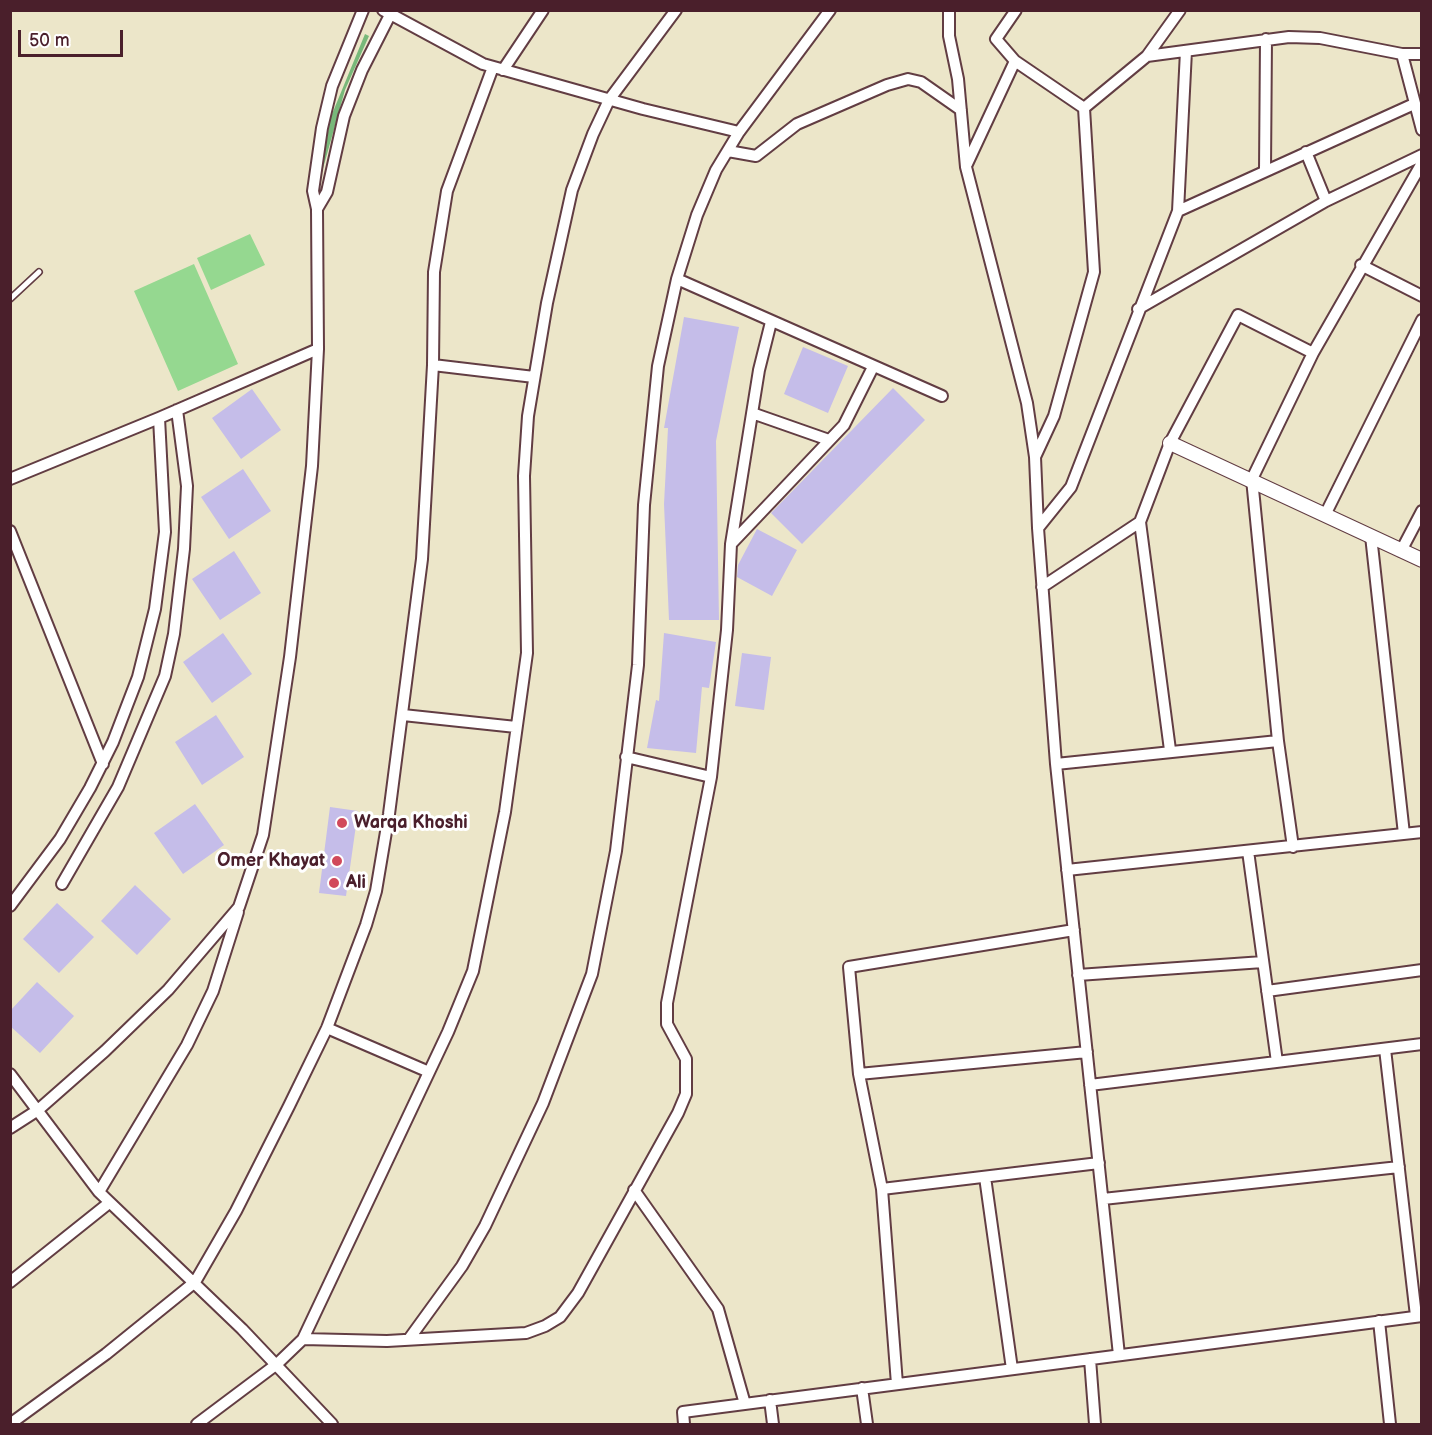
<!DOCTYPE html>
<html>
<head>
<meta charset="utf-8">
<style>
  body { margin:0 }
  #map { position:relative; width:1432px; height:1435px; overflow:hidden; background:#ece6c9; font-family:"Balsamiq Sans",sans-serif }
  canvas { display:block }
  .frame { position:absolute; inset:0; border:12px solid #4a1f2b; pointer-events:none }
  .scale { position:absolute; left:18px; top:30px; width:105px; height:27px; box-sizing:border-box; border:3px solid #4a1f2b; border-top:0; padding-left:8px; font-size:18px; line-height:21px; white-space:nowrap; color:#4a1f2b; -webkit-text-stroke:4px #fff; paint-order:stroke }
</style>
</head>
<body>
<div id="map">
<canvas width="1432" height="1435"></canvas>
<div class="frame"></div>
<div class="scale">50 m</div>
</div>
<script>
const ctx = document.querySelector('canvas').getContext('2d');
ctx.lineJoin = 'round';
function fill(path, color) {
  ctx.fillStyle = color;
  ctx.fill(path, 'evenodd');
}
function poly(rows) {
  const path = new Path2D();
  for (const r of rows) {
    path.moveTo(r[0], r[1]);
    for (let i = 2; i < r.length; i += 2) path.lineTo(r[i], r[i + 1]);
  }
  return path;
}
function stroke(path, color, width, dash) {
  ctx.strokeStyle = color;
  ctx.lineWidth = width;
  ctx.lineCap = dash ? 'butt' : 'round';
  ctx.setLineDash(dash || []);
  ctx.stroke(path);
}
function label(font, color, halo, rows, align = 'center') {
  ctx.font = font + ' "Balsamiq Sans",sans-serif';
  ctx.lineWidth = 6;
  ctx.setLineDash([]);
  ctx.textBaseline = 'middle';
  ctx.strokeStyle = halo;
  ctx.fillStyle = color;
  for (const [text, x, y, turn = 0] of rows) {
    ctx.save();
    ctx.translate(x, y);
    ctx.rotate((+turn || 0) * Math.PI / 180);
    ctx.textAlign = isNaN(turn) ? turn : align;
    if (halo) ctx.strokeText(text, 0, 0);
    ctx.fillText(text, 0, 0);
    ctx.restore();
  }
}
const green = poly([
  [250,234,265,265,211,290,197,258],
  [194,264,238,364,178,391,134,291]
]);
const forest = poly([
  [365,34,369,36,345,90,322,172,330,119]
]);
const building = poly([
  [684,317,739,327,716,441,719,620,669,620,664,504,668,428,664,428],
  [803,347,848,366,828,413,784,394],
  [893,388,925,420,802,544,771,513],
  [252,389,281,430,241,459,212,418],
  [243,469,271,511,229,539,201,497],
  [757,529,797,550,772,596,737,577,738,565],
  [234,551,261,593,220,620,192,579],
  [223,633,252,674,212,703,183,662],
  [664,633,716,642,709,688,702,687,696,753,647,748,656,700,659,701],
  [742,653,771,657,764,710,735,706],
  [216,715,244,757,202,785,175,742],
  [195,804,224,845,183,874,154,833],
  [330,807,358,811,346,896,319,893],
  [135,885,171,919,137,955,101,921],
  [57,903,94,937,59,973,23,939],
  [37,982,74,1016,40,1053,10,1026,10,1011]
]);
const service = poly([
  [10,299,39,272]
]);
const minor = poly([
  [383,10,483,64,643,109,739,132],
  [949,10,949,36,958,79,966,167,1027,403,1035,457,1038,528],
  [1016,10,996,39,1015,61,1084,108],
  [1402,54,1422,130],
  [1147,56,1289,37,1320,38,1402,54,1422,54],
  [503,70,543,10],
  [1084,108,1147,56,1180,10],
  [728,151,756,156,797,124,887,85,908,79,921,82,961,110],
  [1306,152,1326,201],
  [967,164,1015,61],
  [1265,170,1266,39],
  [317,209,327,192,344,116,362,70,392,11],
  [1178,211,1414,104],
  [1361,265,1422,296],
  [677,279,942,396],
  [1138,309,1326,201,1422,155],
  [433,365,534,377],
  [752,413,829,440],
  [1035,457,1054,416,1094,272,1084,108],
  [10,479,159,418,318,349],
  [1325,515,1422,320],
  [1140,522,1170,750],
  [10,531,103,764],
  [1371,536,1404,834],
  [732,543,844,425,873,367],
  [1401,551,1422,511],
  [1042,587,1140,522,1170,443,1238,315,1313,353],
  [403,715,516,727],
  [626,757,711,777],
  [1056,764,1278,741],
  [1293,847,1278,741,1252,479,1313,353,1422,163],
  [1248,851,1277,1062],
  [1067,870,1422,832],
  [62,884,118,787,165,676,174,634,184,549,187,486,177,410],
  [10,906,60,839,90,788,113,742,138,677,155,609,165,532,159,418],
  [1078,975,1263,962],
  [1267,991,1422,970],
  [327,1028,429,1072],
  [1385,1049,1416,1316],
  [10,1074,99,1192,242,1329,332,1424],
  [859,1074,1087,1052],
  [1090,1085,1422,1044],
  [10,1128,38,1110,105,1051,168,990,239,907,263,835,290,657,312,466,318,349,317,209,313,191,322,128,332,86,363,10],
  [985,1177,1012,1369],
  [882,1189,1099,1163],
  [634,1190,718,1309,745,1404],
  [99,1192,187,1045,213,991,238,912],
  [1103,1199,1399,1167],
  [10,1282,109,1203],
  [1379,1321,1390,1424],
  [303,1339,387,1341,526,1333,545,1326,560,1317,578,1293,678,1113,686,1094,686,1059,667,1024,667,1003,711,777,727,630,731,544,759,370,771,322],
  [409,1339,462,1266,485,1226,543,1103,592,974,616,851,638,665,644,505,658,366,677,279,697,215,716,170,739,132,830,10],
  [1119,1355,1056,764,1038,528,1071,487,1178,211,1186,51],
  [1090,1359,1095,1424],
  [897,1384,882,1189,859,1074,849,967,1074,930],
  [862,1388,867,1424],
  [770,1400,773,1424],
  [10,1424,106,1354,195,1282,236,1211,289,1106,327,1028,366,925,376,891,389,814,422,559,433,365,434,272,447,191,493,67],
  [197,1424,277,1364,303,1339,448,1032,473,971,505,812,527,653,524,476,528,416,547,303,572,190,593,134,609,100,676,10],
  [684,1424,683,1412,1422,1316]
]);
const tertiary = poly([
  [1170,443,1422,560]
]);
const markers = [
  [342,823,6,"#d1495b"],
  [337,861,6,"#d1495b"],
  [334,883,6,"#d1495b"]
];
const poiNames = [
  ["Warqa Khoshi",354,823],
  ["Omer Khayat",325,861,"right"],
  ["Ali",346,883]
];
fill(green, '#95d890');
fill(forest, '#78b87a');
fill(building, '#c5bde9');
stroke(service, '#623d43', 8);
stroke(minor, '#623d43', 14);
stroke(tertiary, '#623d43', 16);
stroke(service, '#fff', 5);
stroke(minor, '#fff', 10);
stroke(tertiary, '#fff', 14);
for (const [x, y, r, color] of markers) {
  const dot = new Path2D();
  dot.arc(x, y, r, 0, 2 * Math.PI);
  ctx.fillStyle = color;
  ctx.fill(dot);
  stroke(dot, '#fff', 2);
}
label('bold 18px', '#4a1f2b', '#fff', poiNames, 'left');
</script>
</body>
</html>
